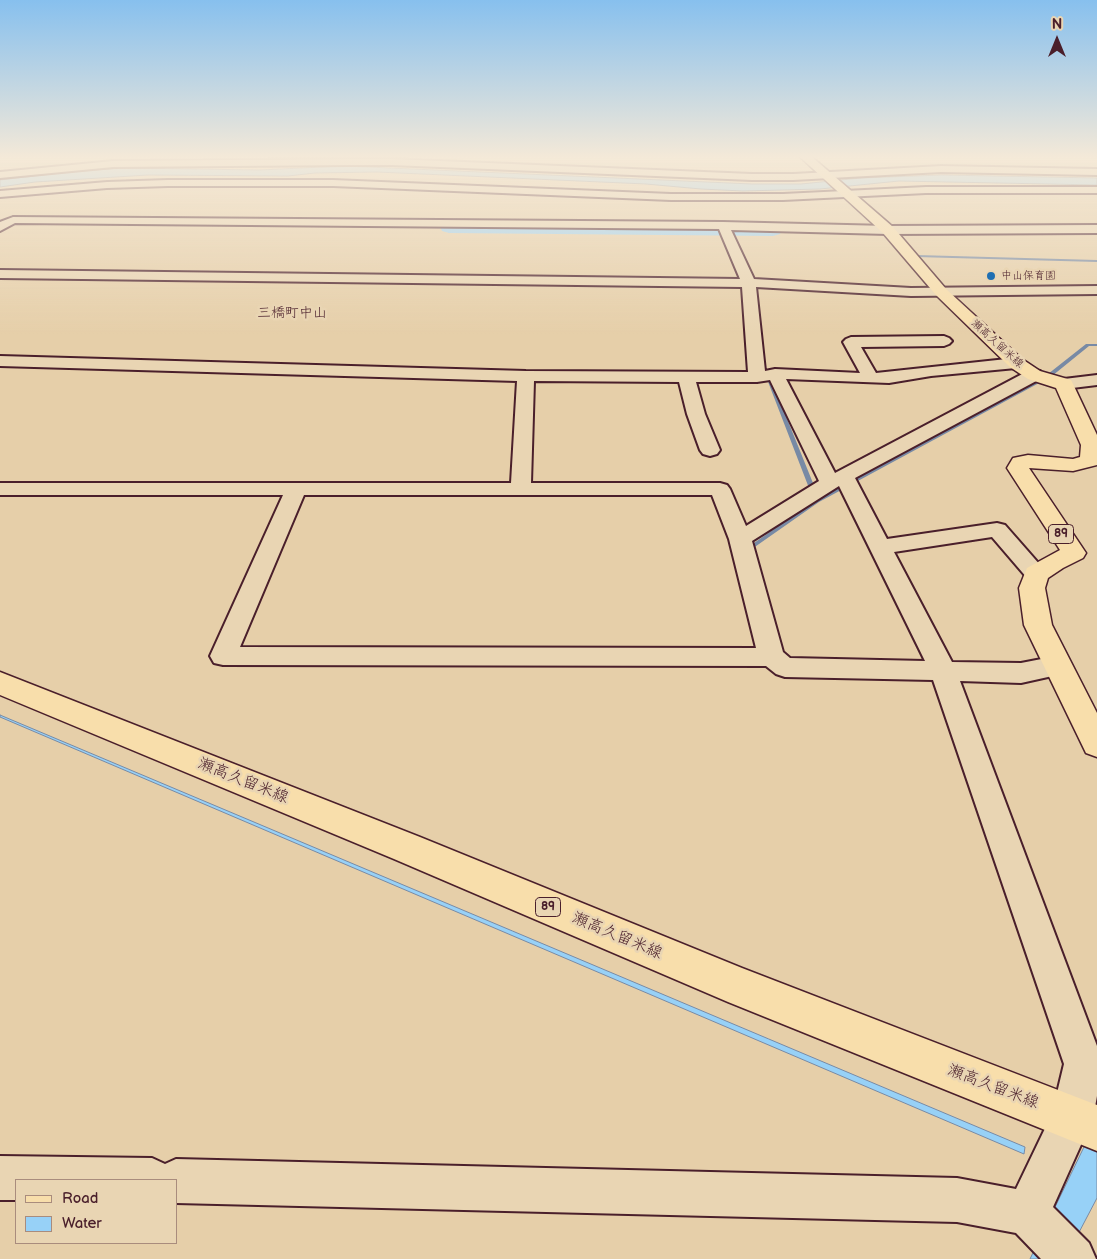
<!DOCTYPE html>
<html>
<head>
<meta charset="utf-8">
<style>
  body { margin:0 }
  #map { position:relative; width:1097px; height:1259px; overflow:hidden; background:#e6cfa9; font-family:"Balsamiq Sans",sans-serif }
  canvas { display:block }
  .legend { position:absolute; left:15px; top:1179px; width:162px; height:65px; box-sizing:border-box; background:#e9d5b3; border:1px solid #a98c7d; margin:0; padding:6px 9px; list-style:none; font-size:15px; color:#4a1f2b }
  .legend li { display:flex; align-items:center; gap:10px; height:25px }
  .legend b { width:25px; border:1px solid #a98c7d }
  .north { position:absolute; left:1032px; top:15px; width:50px; height:50px; -webkit-text-stroke:4px #e9d5b3; paint-order:stroke; rotate:0deg; font-size:14px; font-weight:700; line-height:20px; text-align:center; color:#4a1f2b }
  .north::after { content:''; display:block; margin:auto; width:18px; height:22px; background:#4a1f2b; clip-path:polygon(50% 0,100% 100%,50% 72%,0 100%) }
</style>
</head>
<body>
<div id="map">
<canvas width="1097" height="1259"></canvas>
<ul class="legend">
<li><b style="height:6px;background:#f8deab"></b>Road</li>
<li><b style="height:14px;background:#97d1f7"></b>Water</li>
</ul>
<div class="north">N</div>
</div>
<script>
const ctx = document.querySelector('canvas').getContext('2d');
ctx.lineJoin = 'round';
function fill(path, color) {
  ctx.fillStyle = color;
  ctx.fill(path, 'evenodd');
}
function poly(rows) {
  const path = new Path2D();
  for (const r of rows) {
    path.moveTo(r[0], r[1]);
    for (let i = 2; i < r.length; i += 2) path.lineTo(r[i], r[i + 1]);
  }
  return path;
}
function stroke(path, color, width, dash) {
  ctx.strokeStyle = color;
  ctx.lineWidth = width;
  ctx.lineCap = dash ? 'butt' : 'round';
  ctx.setLineDash(dash || []);
  ctx.stroke(path);
}
function label(font, color, halo, rows, align = 'center') {
  ctx.font = font + ' "Balsamiq Sans","Klee One",sans-serif';
  ctx.lineWidth = 5;
  ctx.setLineDash([]);
  ctx.textBaseline = 'middle';
  ctx.strokeStyle = halo;
  ctx.fillStyle = color;
  for (const [text, x, y, turn = 0] of rows) {
    ctx.save();
    ctx.translate(x, y);
    ctx.rotate((+turn || 0) * Math.PI / 180);
    ctx.textAlign = isNaN(turn) ? turn : align;
    if (halo) ctx.strokeText(text, 0, 0);
    ctx.fillText(text, 0, 0);
    ctx.restore();
  }
}
const water = poly([
  [344,166,752,184,801,184,861,178,942,175,1097,178,1097,185,899,181,820,189,743,191,701,189,646,184,377,172,315,173,288,176,148,175,35,182,0,187,0,180,69,172,124,168,260,170,344,166],
  [0,715,1025,1147,1024,1154,0,717,0,715],
  [1097,1120,1097,1198,1065,1259,1030,1259,1097,1120]
]);
const stream = poly([
  [917,255,1097,260,1097,262,916,257,917,255],
  [1086,344,1097,344,1097,346,1089,346,1052,376,819,502,749,551,747,552,744,550,814,501,765,374,765,373,769,374,819,498,1048,374,1086,344]
]);
const river = poly([
  [449,221,773,224,780,226,782,230,780,234,773,236,449,233,442,231,440,227,442,223,449,221]
]);
const street = poly([
  [347,159,392,159,752,174,793,174,941,166,1097,169,1097,175,941,172,793,180,752,180,392,165,347,165,113,167,0,178,0,172,113,161,347,159],
  [168,180,333,180,671,194,783,194,926,187,1097,187,1097,193,926,193,783,200,671,200,333,186,168,186,107,188,0,197,0,191,107,182,168,180],
  [13,217,723,222,888,226,1097,225,1097,233,888,234,731,230,754,279,911,288,1097,286,1097,294,911,296,756,287,765,371,775,369,860,373,843,342,846,339,851,337,944,336,949,338,952,341,949,344,944,346,861,347,876,373,1016,358,1022,360,1024,363,1022,366,1016,368,931,376,889,383,786,379,835,473,1028,371,1034,370,1040,371,1042,375,1040,379,855,478,887,539,997,523,1005,525,1048,574,1044,579,1036,581,1028,579,992,537,894,552,952,662,1021,663,1057,656,1066,659,1070,666,1066,673,1021,683,960,681,1097,1046,1097,1096,1093,1118,1053,1207,1089,1243,1096,1259,1041,1259,1016,1233,957,1222,176,1203,176,1180,16,1180,16,1200,0,1200,0,1156,152,1158,165,1164,176,1159,957,1178,1016,1189,1052,1114,1064,1064,933,680,785,677,776,674,766,666,223,665,214,663,210,656,283,495,0,495,0,483,511,483,517,381,0,366,0,356,526,371,748,372,742,287,0,278,0,270,740,279,719,229,15,223,0,231,0,222,13,217],
  [770,380,819,481,746,526,730,489,727,485,720,483,531,483,534,381,679,382,687,414,700,450,703,454,710,456,717,454,720,450,705,414,696,382,757,382,770,380],
  [839,486,869,547,925,661,790,658,783,652,752,541,839,486],
  [304,495,712,495,729,539,756,648,240,647,304,495],
  [1097,375,1097,385,1064,389,1058,388,1056,384,1058,380,1064,379,1097,375]
]);
const primary = poly([
  [800,157,812,157,893,227,946,289,1022,359,1040,371,1071,380,1073,384,1097,435,1097,465,1073,471,1029,468,1086,553,1083,558,1063,568,1048,578,1045,588,1052,625,1097,713,1097,757,1086,753,1024,625,1019,588,1027,568,1060,550,1007,468,1013,458,1028,455,1073,459,1080,457,1081,445,1056,388,1028,379,1010,367,936,295,883,233,800,157],
  [0,672,420,837,742,968,1097,1105,1097,1151,728,1002,394,859,0,695,0,672]
]);
const markers = [
  [991,276,5,"#1f6fb2"]
];
const farPoinames = [
  ["中山保育園",1001,276]
];
const farStreetnames = [
  ["瀬高久留米線",997,344,42]
];
const shields = [
  [1061,534,25],
  [548,907,25]
];
const shieldNames = [
  ["89",1061,534],
  ["89",548,907]
];
const farQuarternames = [
  ["三橋町中山",292,313]
];
const nearStreetnames = [
  ["瀬高久留米線",243,781,22],
  ["瀬高久留米線",617,936,23],
  ["瀬高久留米線",993,1087,21]
];
fill(water, '#97d1f7');
stroke(water, '#788aa5', 1);
fill(stream, '#788aa5');
fill(river, '#97d1f7');
stroke(street, '#4a1f2b', 4);
stroke(primary, '#4a1f2b', 3);
fill(street, '#e9d5b3');
fill(primary, '#f8deab');
const sky = ctx.createLinearGradient(0, 0, 0, 334);
sky.addColorStop(0, '#87c0ee');
sky.addColorStop(0.47, '#f4e9d8');
sky.addColorStop(1, '#f4e9d800');
ctx.fillStyle = sky;
ctx.fillRect(0, 0, 1097, 334);
for (const [x, y, r, color] of markers) {
  const dot = new Path2D();
  dot.arc(x, y, r, 0, 2 * Math.PI);
  ctx.fillStyle = color;
  ctx.fill(dot);
  stroke(dot, '#e9d5b3', 2);
}
label('11px', '#4a1f2b', '#e9d5b3', farPoinames, 'left');
label('11px', '#4a1f2b', '#e9d5b3', farStreetnames);
for (const [x, y, w] of shields) {
  const box = new Path2D();
  box.roundRect(x - w / 2, y - 9.5, w, 19, 4);
  ctx.fillStyle = '#e9d5b3';
  ctx.fill(box);
  stroke(box, '#4a1f2b', 1);
}
label('bold 12px', '#4a1f2b', null, shieldNames);
label('14px', '#4a1f2b', '#e9d5b3', farQuarternames);
label('16px', '#4a1f2b', '#e9d5b3', nearStreetnames);
</script>
</body>
</html>
